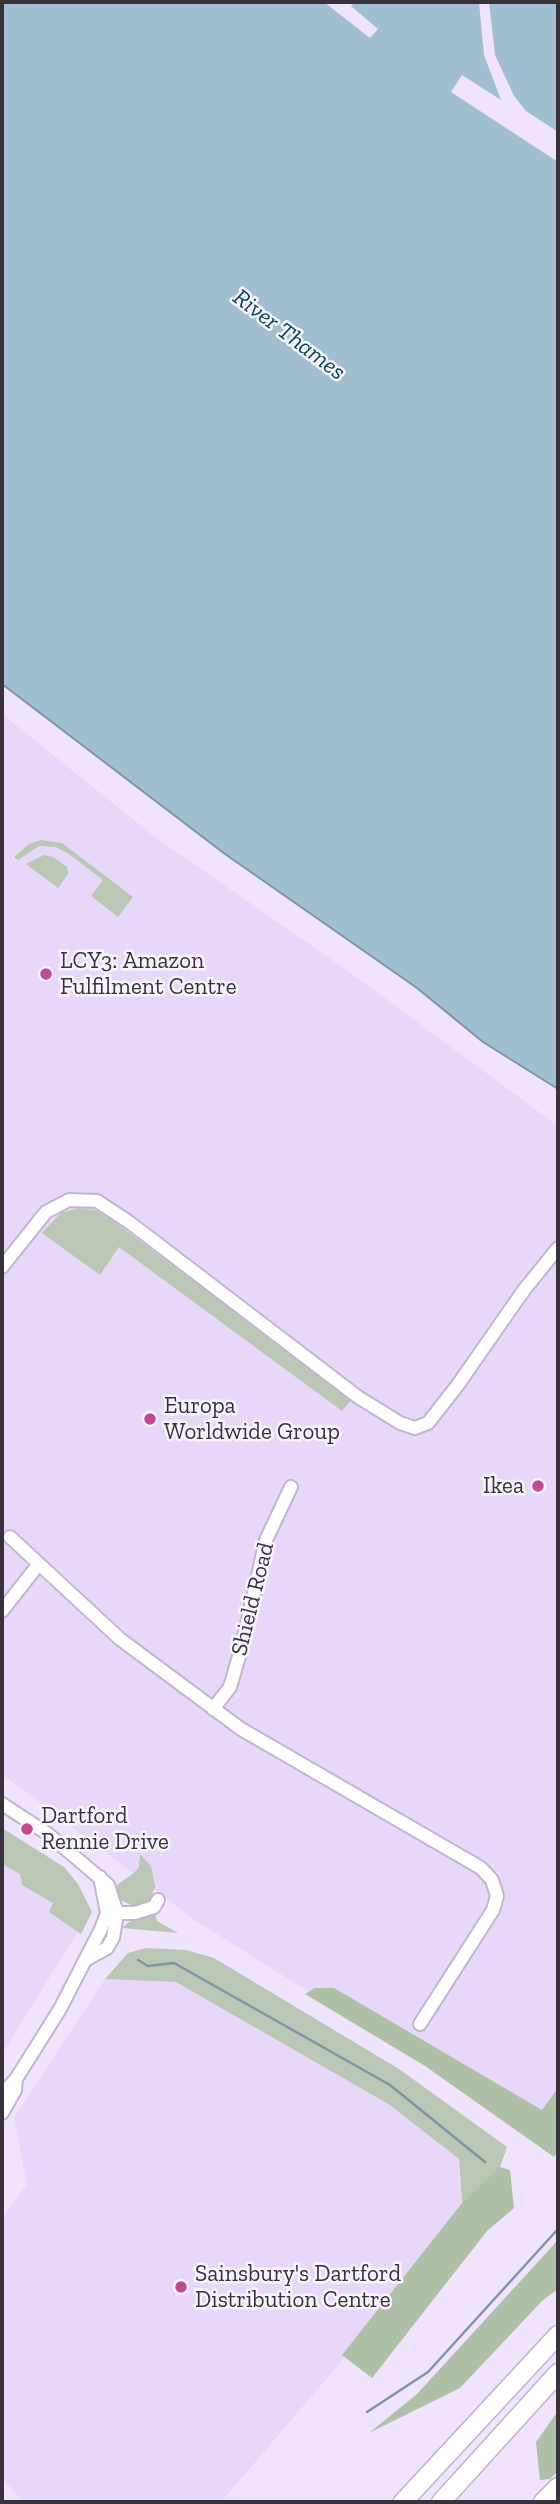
<!DOCTYPE html>
<html>
<head>
<meta charset="utf-8">
<style>
  body { margin:0 }
  #map { position:relative; width:560px; height:2504px; overflow:hidden; background:#efe3fd; font-family:"Zilla Slab",serif }
  canvas { display:block }
  .frame { position:absolute; inset:0; border:4px solid #37323c; pointer-events:none }
</style>
</head>
<body>
<div id="map">
<canvas width="560" height="2504"></canvas>
<div class="frame"></div>
</div>
<script>
const ctx = document.querySelector('canvas').getContext('2d');
ctx.lineJoin = 'round';
function fill(path, color) {
  ctx.fillStyle = color;
  ctx.fill(path, 'evenodd');
}
function poly(rows) {
  const path = new Path2D();
  for (const r of rows) {
    path.moveTo(r[0], r[1]);
    for (let i = 2; i < r.length; i += 2) path.lineTo(r[i], r[i + 1]);
  }
  return path;
}
function stroke(path, color, width, dash) {
  ctx.strokeStyle = color;
  ctx.lineWidth = width;
  ctx.lineCap = dash ? 'butt' : 'round';
  ctx.setLineDash(dash || []);
  ctx.stroke(path);
}
function label(font, color, halo, rows, align = 'center') {
  ctx.font = font + ' "Zilla Slab",serif';
  ctx.lineWidth = 5;
  ctx.setLineDash([]);
  ctx.textBaseline = 'middle';
  ctx.strokeStyle = halo;
  ctx.fillStyle = color;
  for (const [text, x, y, turn = 0] of rows) {
    ctx.save();
    ctx.translate(x, y);
    ctx.rotate((+turn || 0) * Math.PI / 180);
    ctx.textAlign = isNaN(turn) ? turn : align;
    if (halo) ctx.strokeText(text, 0, 0);
    ctx.fillText(text, 0, 0);
    ctx.restore();
  }
}
const built = poly([
  [2,714,155,837,355,976,558,1126,558,2118,549,2127,370,2011,317,1997,196,1921,2,1774],
  [2,1857,90,1912,2,2054],
  [105,1979,176,1981,390,2105,459,2159,462,2203,339,2364,221,2502,23,2502,2,2478,2,2219,27,2184,14,2118]
]);
const green = poly([
  [41,840,62,843,133,897,118,917,91,896,103,880,69,854,56,847,39,846,18,860,14,857,29,844],
  [44,855,53,857,67,867,68,874,58,888,26,864],
  [79,1208,100,1211,352,1399,342,1411,119,1247,100,1275,42,1233,61,1213],
  [2,1828,64,1867,78,1884,92,1912,81,1934,49,1912,53,1903,22,1885,20,1874,2,1864],
  [140,1854,151,1866,155,1886,151,1899,135,1907,121,1900,113,1888,135,1872,139,1867],
  [155,1914,157,1921,178,1933,122,1928,129,1922],
  [146,1948,186,1950,214,1958,399,2069,507,2147,498,2173,462,2203,459,2159,390,2105,176,1982,105,1979,128,1953]
]);
const forest = poly([
  [315,1988,334,1988,542,2110,558,2088,558,2150,554,2157,425,2066,305,1994],
  [500,2167,510,2170,514,2208,487,2231,372,2378,342,2355,462,2203],
  [558,2240,558,2289,543,2300,460,2388,369,2433,417,2394],
  [558,2411,558,2471,550,2479,540,2480,536,2442]
]);
const water = poly([
  [2,2,558,2,558,1089,483,1042,417,988,225,854,2,684,2,2]
]);
const pier = poly([
  [324,2,354,2,351,6,378,29,370,38],
  [479,2,489,2,495,55,514,96,526,111,558,132,558,162,451,92,462,75,501,100,484,55]
]);
const stream = poly([
  [138,1960,148,1966,174,1963,390,2085,485,2162],
  [367,2412,428,2372,558,2229]
]);
const minor = poly([
  [2,1267,46,1212,69,1200,97,1201,129,1222,358,1397,400,1423,415,1428,428,1423,457,1386,524,1290,558,1248],
  [10,1537,120,1639,241,1729,481,1868,492,1880,497,1896,493,1910,420,2024],
  [2,1611,38,1565],
  [213,1709,230,1687,242,1646,266,1540,291,1487],
  [2,1804,48,1834,108,1885,117,1913,113,1938,107,1948,87,1959],
  [111,1913,135,1913,154,1907,158,1900],
  [2,2094,16,2079,60,2009,101,1929,107,1913,100,1877],
  [2,2113,15,2090,16,2079]
]);
const highway = poly([
  [403,2502,558,2335],
  [441,2502,558,2373],
  [543,2502,558,2487]
]);
const markers = [
  [46,974,7,"#c54897"],
  [150,1419,7,"#c54897"],
  [538,1486,7,"#c54897"],
  [27,1829,7,"#c54897"],
  [181,2287,7,"#c54897"]
];
const poiNames = [
  ["LCY3: Amazon",60,961],
  ["Fulfilment Centre",60,987],
  ["Europa",164,1406],
  ["Worldwide Group",164,1432],
  ["Ikea",524,1486,"right"],
  ["Dartford",41,1816],
  ["Rennie Drive",41,1842],
  ["Sainsbury's Dartford",195,2274],
  ["Distribution Centre",195,2300]
];
const streetNames = [
  ["Shield Road",253,1599,-76]
];
const waterNames = [
  ["River Thames",289,335,37]
];
fill(built, '#e7d8f9');
fill(green, '#bac7b5');
fill(forest, '#aec0a6');
fill(water, '#a0bfd0');
stroke(water, '#8095a4', 2);
fill(pier, '#efe3fd');
stroke(stream, '#8095a4', 2.5);
stroke(minor, '#c2b6cf', 16);
stroke(highway, '#c2b6cf', 21);
stroke(minor, '#fff', 12);
stroke(highway, '#fff', 18);
for (const [x, y, r, color] of markers) {
  const dot = new Path2D();
  dot.arc(x, y, r, 0, 2 * Math.PI);
  ctx.fillStyle = color;
  ctx.fill(dot);
  stroke(dot, '#f8f4fe', 2.5);
}
label('23px', '#37323c', '#f8f4fe', poiNames, 'left');
label('23px', '#37323c', '#f8f4fe', streetNames);
label('italic 24px', '#08455e', '#f8f4fe', waterNames);
</script>
</body>
</html>
